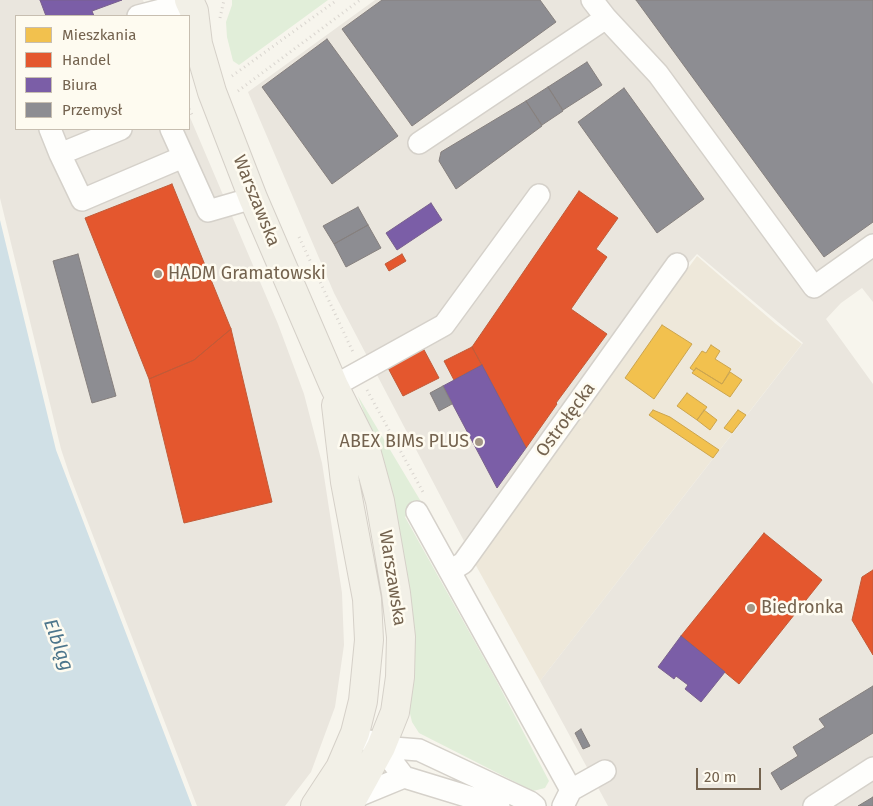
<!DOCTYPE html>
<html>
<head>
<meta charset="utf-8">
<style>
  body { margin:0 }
  #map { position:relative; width:873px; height:806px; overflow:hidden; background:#f7f5ed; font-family:"Fira Sans",sans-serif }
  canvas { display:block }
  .legend { position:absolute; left:15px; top:15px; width:175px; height:115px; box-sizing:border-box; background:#fefbf0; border:1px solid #c7beb0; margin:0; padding:6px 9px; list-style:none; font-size:15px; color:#74634f }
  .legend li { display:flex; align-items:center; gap:10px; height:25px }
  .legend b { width:25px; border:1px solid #c7beb0 }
  .scale { position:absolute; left:696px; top:768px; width:65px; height:22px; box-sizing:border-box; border:2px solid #74634f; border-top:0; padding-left:6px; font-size:15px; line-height:18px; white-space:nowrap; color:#74634f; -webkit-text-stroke:4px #fefbf0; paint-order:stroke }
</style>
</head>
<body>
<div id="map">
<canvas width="873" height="806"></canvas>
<ul class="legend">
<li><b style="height:14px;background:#f2c14e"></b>Mieszkania</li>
<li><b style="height:14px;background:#e4572e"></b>Handel</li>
<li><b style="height:14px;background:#7b5ea7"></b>Biura</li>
<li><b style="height:14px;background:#8d8d92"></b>Przemysł</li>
</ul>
<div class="scale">20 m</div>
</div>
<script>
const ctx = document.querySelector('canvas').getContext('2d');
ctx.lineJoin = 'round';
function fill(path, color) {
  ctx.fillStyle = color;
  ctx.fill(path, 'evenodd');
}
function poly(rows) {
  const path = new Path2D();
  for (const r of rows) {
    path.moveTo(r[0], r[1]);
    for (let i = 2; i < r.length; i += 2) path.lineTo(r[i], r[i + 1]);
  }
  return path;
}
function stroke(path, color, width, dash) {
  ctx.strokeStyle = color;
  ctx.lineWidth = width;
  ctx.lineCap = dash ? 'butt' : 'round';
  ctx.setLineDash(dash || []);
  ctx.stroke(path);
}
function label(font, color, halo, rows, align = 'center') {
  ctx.font = font + ' "Fira Sans",sans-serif';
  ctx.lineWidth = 5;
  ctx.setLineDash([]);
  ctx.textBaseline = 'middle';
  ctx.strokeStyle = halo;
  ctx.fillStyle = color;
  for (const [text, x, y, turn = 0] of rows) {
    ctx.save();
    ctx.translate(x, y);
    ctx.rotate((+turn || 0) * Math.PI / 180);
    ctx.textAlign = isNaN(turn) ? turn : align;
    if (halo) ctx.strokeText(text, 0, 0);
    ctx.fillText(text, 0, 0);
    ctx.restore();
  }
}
const residential = poly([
  [697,256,776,324,802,344,540,681,474,562]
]);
const industrial = poly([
  [0,0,143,0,149,16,16,16,16,129,189,129,189,115,278,324,304,394,322,463,342,593,344,645,335,707,311,772,285,806,197,806,70,476,61,449,0,198],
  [375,0,873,0,873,302,862,288,841,303,826,319,873,384,873,806,608,806,540,681,803,343,697,254,687,265,653,279,464,541,334,293,248,92]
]);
const green = poly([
  [232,0,328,0,239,65,233,61,227,37,226,22,232,5],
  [358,396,423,505,405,517,495,678,549,781,545,788,533,791,419,733,412,722,407,701,378,452]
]);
const water = poly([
  [0,220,56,450,192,806,0,806]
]);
const homes = poly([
  [662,325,692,344,654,399,625,378,662,325],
  [711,345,720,351,715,359,731,369,722,384,696,368,694,371,690,368,702,351,706,353,711,345],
  [696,368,722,384,730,372,742,380,730,397,692,373,696,368],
  [687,393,707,407,697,420,677,406,687,393],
  [653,410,670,417,719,450,713,458,649,415,653,410],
  [704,410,717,420,710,430,697,420,704,410],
  [738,410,746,415,732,433,724,428,738,410]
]);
const shops = poly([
  [172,184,231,329,194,360,149,379,85,218,172,184],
  [579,191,618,218,596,249,607,257,571,309,607,334,556,403,557,404,526,448,472,347,579,191],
  [402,254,406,261,389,271,385,264,402,254],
  [231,329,272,502,184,523,149,379,194,360,231,329],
  [472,347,482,365,454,380,444,361,472,347],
  [423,348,439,378,403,396,387,366,423,348],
  [764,533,822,580,739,684,681,636,764,533],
  [873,570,873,655,852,620,862,577,873,570]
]);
const offices = poly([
  [40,0,122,0,92,11,94,16,80,16,80,15,46,16,40,0],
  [431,203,442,220,397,250,386,233,431,203],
  [482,365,526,448,497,488,443,386,482,365],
  [681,636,725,672,701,702,685,689,688,685,676,676,674,679,658,667,681,636]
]);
const industry = poly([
  [382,0,540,0,556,22,412,126,342,29,382,0],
  [636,0,873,0,873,222,824,257,636,0],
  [327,39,398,136,332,184,262,87,327,39],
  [587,62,602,85,563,110,548,87,587,62],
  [548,87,563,111,542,125,526,101,548,87],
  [624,88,704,199,657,233,578,122,624,88],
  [526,101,542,126,456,189,439,161,441,152,526,101],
  [358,207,368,225,334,244,323,226,358,207],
  [368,225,381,248,346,267,334,244,368,225],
  [78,254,116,396,92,403,53,261,78,254],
  [443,386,452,404,439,411,430,393,443,386],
  [873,686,873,733,781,790,771,773,798,756,793,747,825,727,819,719,873,686],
  [581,729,590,746,583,749,575,733,581,729],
  [873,797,873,806,858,806,873,797]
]);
const path = poly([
  [220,18,224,0],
  [232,76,337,0],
  [238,91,360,0],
  [189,109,193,117],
  [299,237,353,352],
  [367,390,423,492]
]);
const minor = poly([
  [592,0,606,18,658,74,814,287,873,245],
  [138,16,161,10,194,11],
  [50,129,60,154,82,200,183,157],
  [171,129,208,211,253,198],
  [419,143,606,18],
  [60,154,121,129],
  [334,386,444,325,539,195],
  [417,512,571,790,563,806],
  [450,571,463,563,677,264],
  [369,741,381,747,419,750,530,802,535,806],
  [381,747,404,777,499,806],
  [571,790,605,771],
  [353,798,404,777],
  [814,806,873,768]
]);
const major = poly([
  [189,0,194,11,198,44,212,92,253,198,334,386,366,450,380,501,396,593,401,637,400,677,395,712,381,747,353,798,345,806],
  [315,806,340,768,355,733,363,701,369,640,367,599,345,482,336,405]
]);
const markers = [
  [158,274,5,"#a29686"],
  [479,442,5,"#a29686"],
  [751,608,5,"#a29686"]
];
const streetNames = [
  ["Warszawska",256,201,68],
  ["Ostrołęcka",566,420,-54],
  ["Warszawska",392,578,81]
];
const poiNames = [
  ["HADM Gramatowski",168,274],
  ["ABEX BIMs PLUS",469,442,"right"],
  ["Biedronka",761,608]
];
const waterNames = [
  ["Elbląg",58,645,70]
];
fill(residential, '#eee8da');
fill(industrial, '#eae6de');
fill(green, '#e1eed9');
fill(water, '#d0e0e6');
fill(homes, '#f2c14e');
stroke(homes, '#cca54e', 1);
fill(shops, '#e4572e');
stroke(shops, '#c25b38', 1);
fill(offices, '#7b5ea7');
stroke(offices, '#79608d', 1);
fill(industry, '#8d8d92');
stroke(industry, '#86807e', 1);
stroke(minor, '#d5d1ca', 24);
stroke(major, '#d5d0c8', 30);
stroke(path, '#d9d5cf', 3, [1, 4]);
stroke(minor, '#fefefc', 21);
stroke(major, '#f2f0e7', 28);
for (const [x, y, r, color] of markers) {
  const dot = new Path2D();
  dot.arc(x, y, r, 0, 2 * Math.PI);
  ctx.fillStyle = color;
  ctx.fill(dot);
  stroke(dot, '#fefbf0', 2);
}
label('18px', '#74634f', '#fefbf0', streetNames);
label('18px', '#74634f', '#fefbf0', poiNames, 'left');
label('italic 19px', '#4d768c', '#fefbf0', waterNames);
</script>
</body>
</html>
